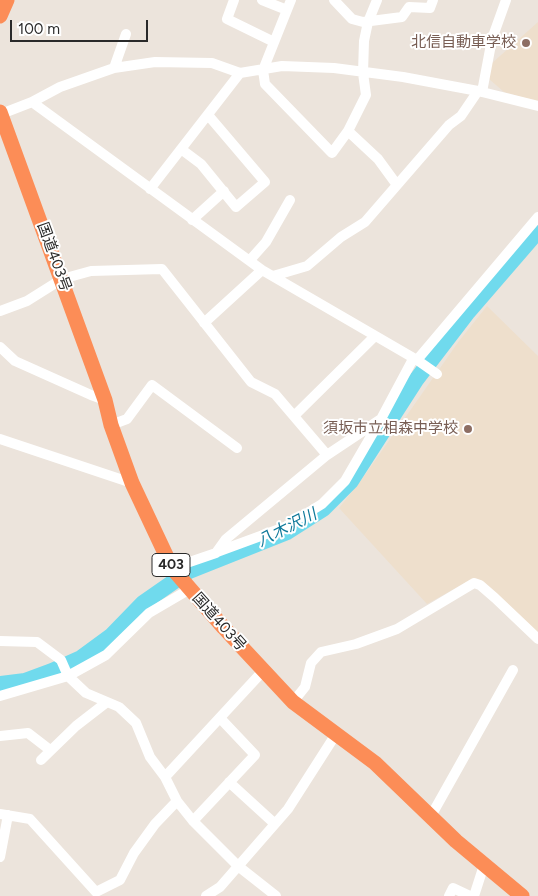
<!DOCTYPE html>
<html>
<head>
<meta charset="utf-8">
<style>
  body { margin:0 }
  #map { position:relative; width:538px; height:896px; overflow:hidden; background:#ece4dc; font-family:Figtree,sans-serif }
  canvas { display:block }
  .scale { position:absolute; left:10px; top:20px; width:138px; height:22px; box-sizing:border-box; border:2px solid #2a2a2a; border-top:0; padding-left:6px; font-size:15px; line-height:18px; white-space:nowrap; color:#2a2a2a; -webkit-text-stroke:4px #fff; paint-order:stroke }
</style>
</head>
<body>
<div id="map">
<canvas width="538" height="896"></canvas>
<div class="scale">100 m</div>
</div>
<script>
const ctx = document.querySelector('canvas').getContext('2d');
ctx.lineJoin = 'round';
function fill(path, color) {
  ctx.fillStyle = color;
  ctx.fill(path, 'evenodd');
}
function poly(rows) {
  const path = new Path2D();
  for (const r of rows) {
    path.moveTo(r[0], r[1]);
    for (let i = 2; i < r.length; i += 2) path.lineTo(r[i], r[i + 1]);
  }
  return path;
}
function stroke(path, color, width, dash) {
  ctx.strokeStyle = color;
  ctx.lineWidth = width;
  ctx.lineCap = dash ? 'butt' : 'round';
  ctx.setLineDash(dash || []);
  ctx.stroke(path);
}
function label(font, color, halo, rows, align = 'center') {
  ctx.font = font + ' Figtree,"Noto Sans JP",sans-serif';
  ctx.lineWidth = 4;
  ctx.setLineDash([]);
  ctx.textBaseline = 'middle';
  ctx.strokeStyle = halo;
  ctx.fillStyle = color;
  for (const [text, x, y, turn = 0] of rows) {
    ctx.save();
    ctx.translate(x, y);
    ctx.rotate((+turn || 0) * Math.PI / 180);
    ctx.textAlign = isNaN(turn) ? turn : align;
    if (halo) ctx.strokeText(text, 0, 0);
    ctx.fillText(text, 0, 0);
    ctx.restore();
  }
}
const education = poly([
  [538,22,538,102,504,92,489,79,491,64],
  [487,306,538,356,538,633,470,580,427,604,339,508,362,479,459,341]
]);
const river = poly([
  [0,684,25,681,52,671,81,658,111,636,143,603,189,571,287,532,323,509,351,481,416,380,468,312,538,231]
]);
const minor = poly([
  [234,0,227,19,274,42],
  [262,0,287,10],
  [291,0,263,70,265,84,332,153,348,131,366,95,363,73,364,41,368,22,377,0],
  [334,0,352,19,363,22,402,17,409,7,430,8,433,0],
  [114,68,126,34],
  [482,92,492,39,506,0],
  [32,102,262,270,417,360,437,374],
  [1,114,32,102,60,87,114,68,155,62,212,63,240,73,282,66,334,68,403,77,478,91,538,106],
  [348,131,378,159,397,185],
  [181,149,201,164,236,207,265,182,208,115],
  [150,189,240,73],
  [192,220,224,191],
  [250,260,266,242,290,200],
  [273,276,307,266,341,237,365,222,449,125,461,116,478,91],
  [0,311,27,301,62,279,91,271,162,269,251,382,275,394,327,455,226,539,216,553,172,568],
  [204,323,262,270],
  [0,347,15,361,91,395,105,400],
  [417,360,538,217],
  [294,416,375,336],
  [111,425,127,419,152,385,237,448],
  [0,439,132,483],
  [327,455,381,419,413,359],
  [217,552,285,527,322,504,345,481,381,419],
  [0,641,37,642,61,660,68,676,0,696],
  [263,671,165,777,177,801,193,821,238,866,276,896],
  [293,702,305,687,311,663,321,652,356,644,397,629,474,583,480,585,495,598,538,639],
  [0,736,28,733,50,750],
  [41,760,76,726,107,702],
  [165,777,150,757,136,723,119,707,86,693,68,676,106,655,149,613,190,589],
  [229,782,275,824],
  [0,814,30,819,96,892,120,880,134,853,155,824,177,801],
  [431,816,513,670],
  [193,821,255,755,220,718],
  [0,857,8,815],
  [206,896,220,887,288,809,336,734],
  [449,896,453,888,470,896],
  [474,896,484,865]
]);
const highway = poly([
  [0,16,7,0],
  [0,112,105,400,111,425,132,483,172,568,224,628,293,702,375,763,456,841,522,896]
]);
const markers = [
  [526,43,5,"#8d6e63"],
  [468,429,5,"#8d6e63"]
];
const shields = [
  [171,565,38]
];
const shieldNames = [
  ["403",171,565]
];
const educationNames = [
  ["北信自動車学校",516,43],
  ["須坂市立相森中学校",458,429]
];
const streetNames = [
  ["国道403号",54,257,70],
  ["国道403号",219,622,48]
];
const waterNames = [
  ["八木沢川",287,528,-27]
];
fill(education, '#eedfcc');
stroke(river, '#70daed', 16);
stroke(minor, '#fff', 10);
stroke(highway, '#fc8d57', 15);
for (const [x, y, r, color] of markers) {
  const dot = new Path2D();
  dot.arc(x, y, r, 0, 2 * Math.PI);
  ctx.fillStyle = color;
  ctx.fill(dot);
  stroke(dot, '#fff', 2);
}
for (const [x, y, w] of shields) {
  const box = new Path2D();
  box.roundRect(x - w / 2, y - 11.5, w, 23, 4);
  ctx.fillStyle = '#fff';
  ctx.fill(box);
  stroke(box, '#2a2a2a', 1);
}
label('bold 14px', '#2a2a2a', null, shieldNames);
label('15px', '#785e54', '#fff', educationNames, 'right');
label('15px', '#2a2a2a', '#fff', streetNames);
label('italic 16px', '#0f799a', '#fff', waterNames);
</script>
</body>
</html>
